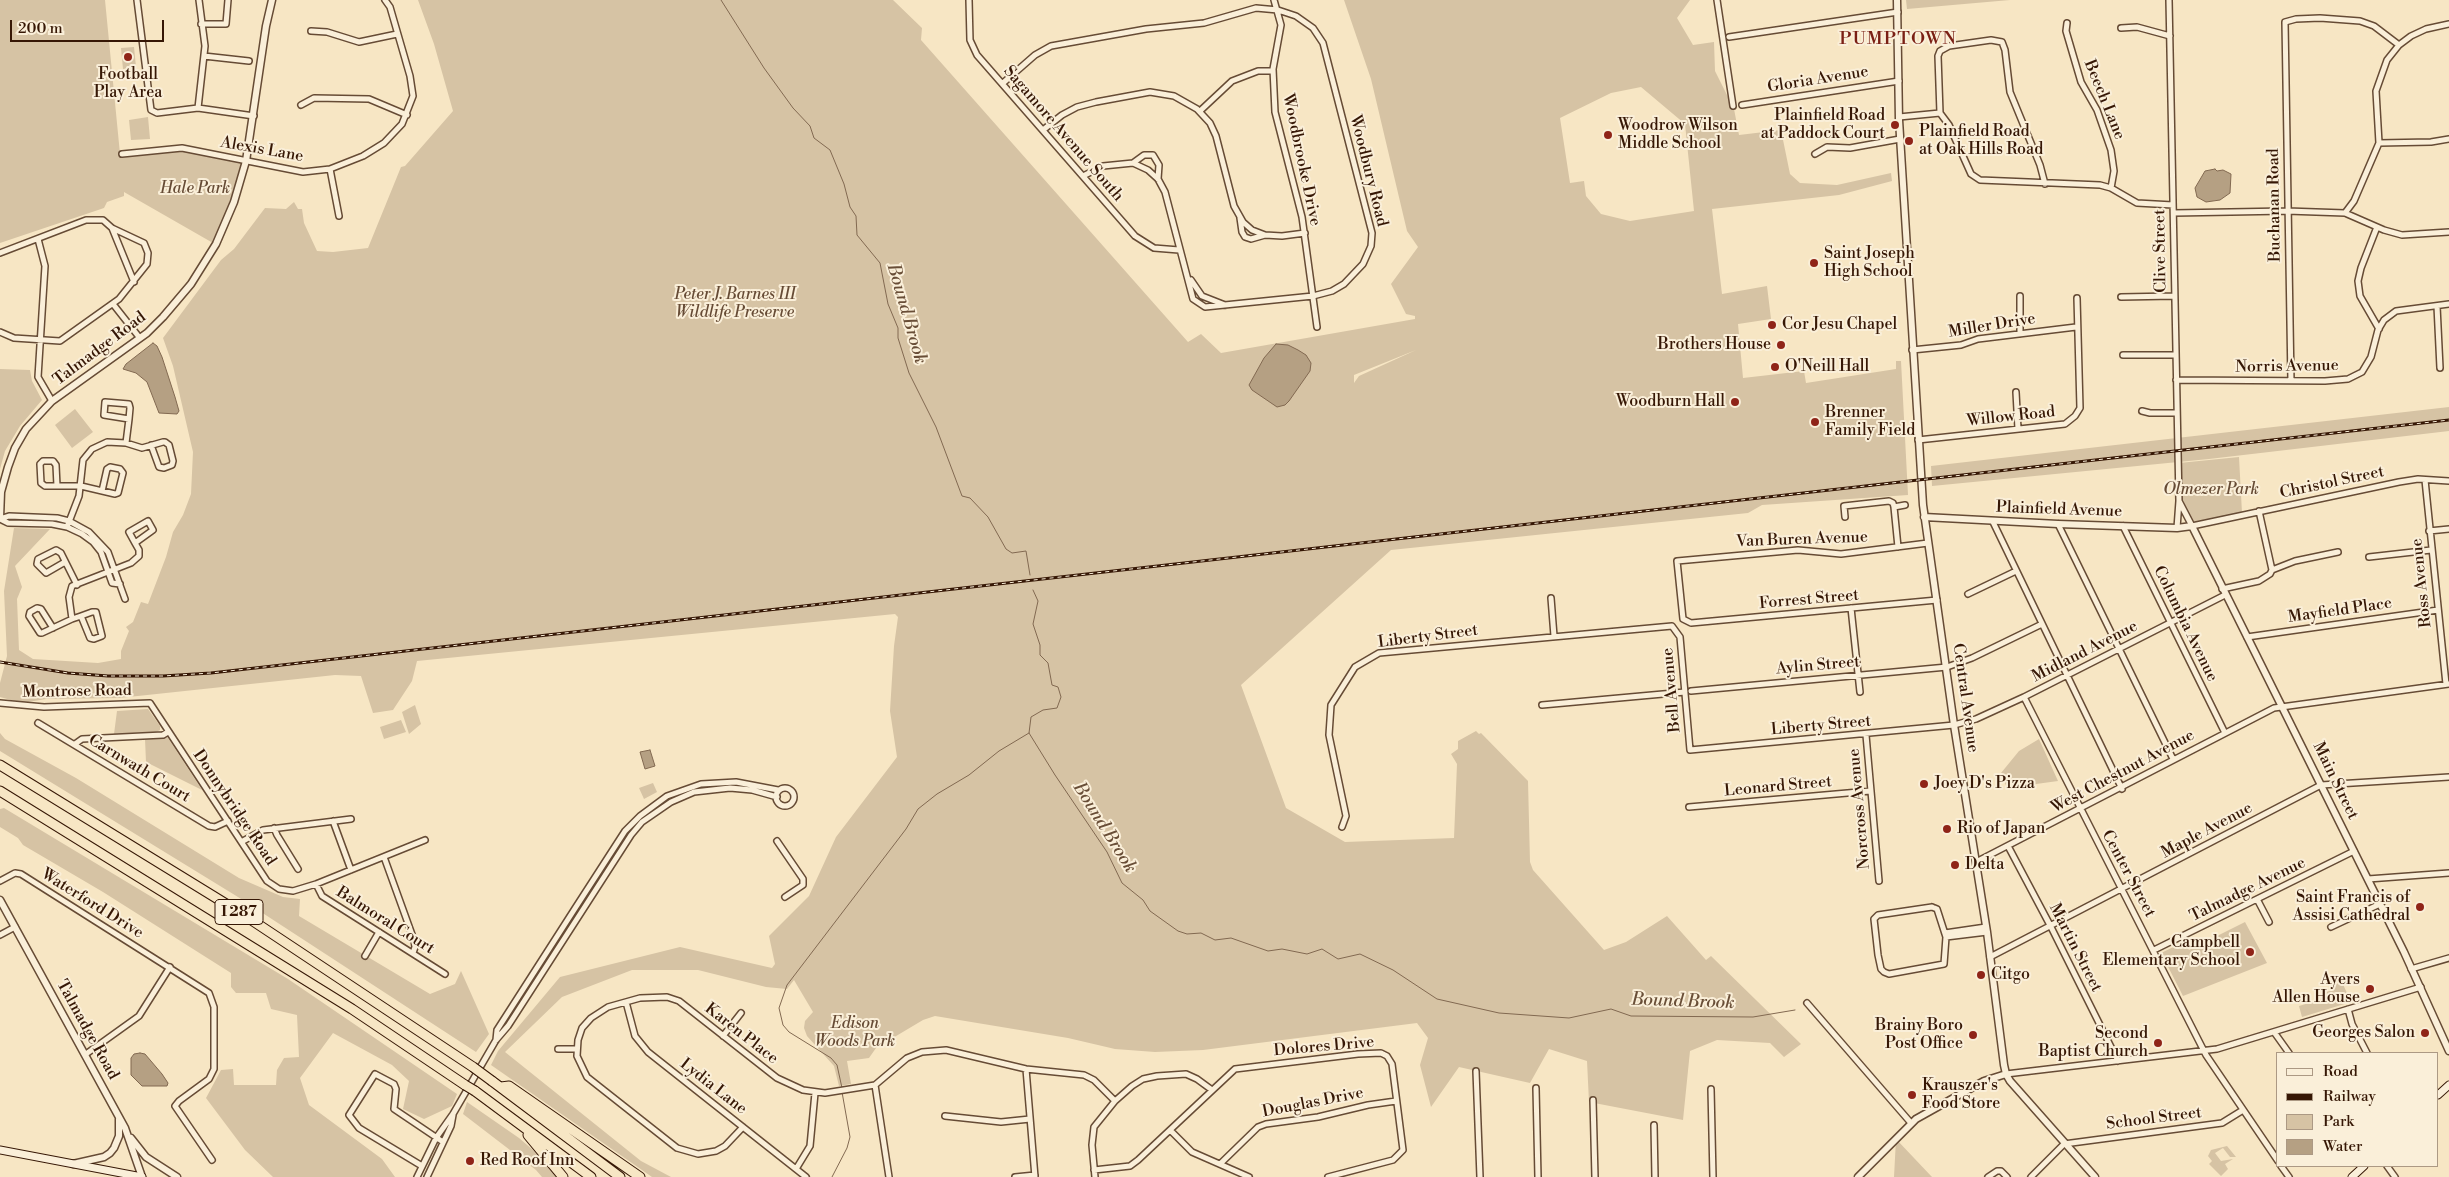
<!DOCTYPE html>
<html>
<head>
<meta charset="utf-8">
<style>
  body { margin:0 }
  #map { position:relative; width:2449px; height:1177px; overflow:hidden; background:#f7e6c4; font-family:"Libre Bodoni",serif }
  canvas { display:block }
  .legend { position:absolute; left:2276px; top:1052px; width:162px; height:115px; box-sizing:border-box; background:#faefd9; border:1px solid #ac9984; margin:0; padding:6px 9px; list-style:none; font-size:15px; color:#361705 }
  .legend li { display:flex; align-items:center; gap:10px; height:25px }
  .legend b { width:25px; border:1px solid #ac9984 }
  .scale { position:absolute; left:10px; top:20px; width:154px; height:22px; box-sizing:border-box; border:2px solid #361705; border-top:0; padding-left:6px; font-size:15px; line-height:18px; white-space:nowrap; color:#361705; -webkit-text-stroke:4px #faefd9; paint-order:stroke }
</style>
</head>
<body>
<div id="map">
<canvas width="2449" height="1177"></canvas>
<ul class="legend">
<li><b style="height:6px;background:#faefd9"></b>Road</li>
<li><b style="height:6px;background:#361705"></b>Railway</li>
<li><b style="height:14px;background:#d6c3a4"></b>Park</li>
<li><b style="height:14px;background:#b5a083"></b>Water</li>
</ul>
<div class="scale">200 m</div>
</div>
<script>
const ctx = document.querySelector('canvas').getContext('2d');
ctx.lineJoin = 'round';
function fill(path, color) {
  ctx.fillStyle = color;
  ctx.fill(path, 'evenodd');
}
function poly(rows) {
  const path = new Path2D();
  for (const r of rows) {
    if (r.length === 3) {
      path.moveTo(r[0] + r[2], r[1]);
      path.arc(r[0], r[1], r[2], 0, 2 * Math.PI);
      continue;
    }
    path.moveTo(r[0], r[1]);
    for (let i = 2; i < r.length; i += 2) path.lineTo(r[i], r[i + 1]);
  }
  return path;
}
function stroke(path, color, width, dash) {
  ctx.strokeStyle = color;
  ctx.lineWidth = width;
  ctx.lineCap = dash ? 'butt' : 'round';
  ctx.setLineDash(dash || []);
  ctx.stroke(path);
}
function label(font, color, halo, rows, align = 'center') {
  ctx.font = font + ' "Libre Bodoni",serif';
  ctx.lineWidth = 4;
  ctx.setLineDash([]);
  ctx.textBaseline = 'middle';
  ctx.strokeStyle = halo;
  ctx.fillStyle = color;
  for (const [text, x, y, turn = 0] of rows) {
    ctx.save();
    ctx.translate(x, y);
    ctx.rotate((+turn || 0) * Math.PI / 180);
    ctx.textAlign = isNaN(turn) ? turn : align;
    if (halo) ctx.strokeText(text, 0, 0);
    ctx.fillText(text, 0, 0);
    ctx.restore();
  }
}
const green = poly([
  [0,0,105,0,120,154,174,148,246,161,213,243,124,192,124,196,107,202,104,208,0,243],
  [418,0,893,0,922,28,921,40,1188,342,1201,334,1221,353,1415,319,1415,316,1406,314,1391,284,1418,247,1407,231,1371,79,1344,0,1690,0,1677,18,1693,45,1714,42,1715,71,1734,109,1739,135,1781,130,1790,174,1800,183,1837,185,1891,173,1892,181,1839,195,1712,209,1722,294,1767,286,1771,319,1738,324,1743,378,1804,371,1806,383,1896,369,1896,361,1901,361,1908,495,1762,505,1748,513,1391,550,1241,685,1286,808,1345,842,1454,838,1457,764,1451,754,1458,749,1458,741,1476,731,1479,734,1481,733,1528,781,1530,862,1533,870,1604,950,1626,942,1667,916,1706,960,1711,956,1801,1044,1784,1057,1770,1043,1717,1040,1690,1051,1683,1120,1589,1102,1587,1061,1549,1049,1530,1083,1459,1067,1431,1107,1420,1065,1428,1038,1417,1023,1203,1050,1155,1052,1115,1049,1068,1038,935,1016,923,1020,876,1048,869,1058,847,1061,851,1084,839,1086,834,1066,807,1036,804,1028,805,1021,813,1012,794,980,787,989,766,987,698,970,632,970,562,997,505,1052,641,1161,671,1177,652,1177,491,1065,498,1051,560,977,680,947,772,968,775,964,769,936,809,896,836,837,897,757,890,711,894,646,898,617,895,614,417,661,412,681,393,710,373,713,361,676,335,675,119,698,46,699,22,703,0,697,0,683,7,656,4,591,14,528,50,529,15,566,22,587,17,599,19,650,33,659,98,663,121,659,121,651,129,631,126,627,133,622,141,602,148,604,166,557,173,532,183,515,191,494,193,452,173,366,163,338,221,260,234,249,265,208,286,209,294,202,298,209,302,209,304,223,317,251,333,252,368,248,401,167,405,166,453,111,434,44],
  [1641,87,1685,124,1694,211,1630,221,1601,214,1586,196,1584,181,1570,183,1560,118,1611,93],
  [1416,350,1359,376,1354,383,1354,375],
  [1906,0,2010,0,1907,9],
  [134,47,136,67,123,69,121,48],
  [148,117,150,139,131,140,129,120],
  [0,369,30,370,32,381,42,400,20,426,5,451,0,469],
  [2449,407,2449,431,2209,459,1932,486,1931,466],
  [75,409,93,432,72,448,55,425],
  [2239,457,2242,513,2193,524,2182,498,2179,463],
  [415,705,421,724,409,734,402,712],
  [148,709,160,726,160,730,156,732,114,734,117,711],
  [401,720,406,732,384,739,380,727],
  [0,733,5,739,76,778,239,878,283,897,300,899,299,916,430,994,455,984,461,971,489,1034,476,1052,238,897,0,751],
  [168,738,202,790,146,762,145,739],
  [2039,739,2058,781,2007,788,2001,773,2019,751],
  [653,783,657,792,644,799,639,788],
  [4,808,288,979,457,1094,452,1106,424,1119,403,1109,409,1081,392,1065,333,1033,300,1078,309,1105,382,1159,395,1177,273,1177,245,1150,206,1098,221,1070,233,1069,234,1085,276,1085,277,1070,284,1058,299,1057,297,1015,271,1009,266,993,236,993,231,987,231,973,103,892,23,845,18,838,0,827,0,809],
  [2245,922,2267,963,2183,996,2161,953,2184,942,2189,950],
  [2342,982,2351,1002,2302,1017,2299,1006,2322,999,2321,993,2334,990,2333,985],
  [467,1102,519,1138,540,1156,558,1177,542,1177,536,1170,463,1114],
  [1896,1139,1932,1177,1894,1177],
  [2227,1146,2236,1157,2230,1157,2223,1148,2215,1153,2221,1161,2233,1159,2225,1164,2228,1169,2221,1176,2209,1164,2212,1161,2208,1156,2211,1150]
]);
const water = poly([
  [2215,169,2217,171,2223,170,2231,174,2230,193,2220,200,2206,202,2197,197,2195,188,2205,171,2215,169],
  [153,343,157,346,162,357,175,397,179,411,177,414,159,413,147,382,136,373,123,369,126,364,153,343],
  [1276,344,1288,345,1298,350,1306,355,1311,363,1310,371,1289,401,1285,405,1277,407,1252,390,1249,385,1264,358,1276,344],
  [650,750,655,766,645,769,640,752,650,750],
  [140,1053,145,1054,162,1074,168,1083,167,1086,142,1086,131,1075,131,1058,134,1054,140,1053]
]);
const stream = poly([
  [721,0,764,68,793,108,810,126,814,138,830,150,844,184,850,207,856,216,857,235,880,263,888,304,898,328,898,338,909,373,936,427,962,496,970,498,988,517,1006,549,1012,553,1026,551,1030,575],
  [1033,590,1038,601,1033,624,1040,645,1040,655,1048,663,1052,685,1058,687,1061,697,1057,708,1043,710,1031,717,1029,733,1055,775,1107,852,1122,883,1143,900,1150,911,1178,931,1187,934,1201,933,1215,940,1231,938,1268,951,1282,949,1307,954,1322,949,1338,959,1360,954,1393,970,1437,999,1499,1013,1569,1018,1611,1009,1631,1016,1753,1017,1795,1010],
  [842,1088,837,1065,831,1058,789,1032,783,1025,779,1008,787,985,906,829,918,809,937,794,969,775,999,751,1029,733],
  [832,1177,847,1148,850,1137,842,1092]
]);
const minor = poly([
  [137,0,151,110,157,113,198,108,254,116],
  [969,0,970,40,977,55,1135,236,1154,248,1179,250],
  [1274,0,1281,25,1273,69,1275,112,1302,217,1317,327],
  [1717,0,1733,106],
  [2169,0,2179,501,2192,526,2399,482,2418,479,2449,481],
  [2067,23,2066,31,2081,82,2097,110,2111,150,2114,171,2111,188],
  [201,24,226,24,228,0],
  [2121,28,2137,27,2170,36],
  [311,31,327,32,359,42,397,34],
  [1729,37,1898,12],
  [204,56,249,61],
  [1003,83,1035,55,1051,46,1146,29,1204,23,1256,8,1278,10,1296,16,1313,28,1323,43,1372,233,1371,246,1363,264,1344,284,1332,291,1313,296,1205,307,1193,299,1165,192,1158,179,1148,170,1133,163,1103,166,1083,176],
  [301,105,314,98,369,99,407,115],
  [1742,105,1899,81],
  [198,108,205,46,199,0],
  [1200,111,1232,81,1258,71,1273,71],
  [1940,113,1938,56,1940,51,1949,46,1991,40,2002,42,2005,50,2010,92,2040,165,2045,184],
  [1899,117,1940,113,1949,125,1971,174,1980,180,2100,185,2111,188,2137,203,2173,205],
  [1043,130,1062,115,1077,107,1096,102,1150,92,1174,96,1197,109,1210,123,1216,136,1234,206,1243,222,1252,230,1265,235,1282,236,1305,233],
  [2379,143,2431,142,2449,139],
  [122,154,182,148,303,172,330,169,363,156,384,143,402,124,413,96,410,76,390,7,385,0],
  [1815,154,1827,147,1850,148,1900,139],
  [1133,163,1144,155,1153,155,1159,165,1158,179],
  [330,169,339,216],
  [2174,213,2287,211,2345,213,2384,230,2402,235,2449,232],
  [2345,213,2354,201,2379,143,2376,91,2387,60,2399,45,2411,36,2426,29,2449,24],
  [1240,218,1242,232,1245,237,1251,239,1265,235],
  [2377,227,2361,268,2358,281,2360,296,2379,329],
  [112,228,134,282],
  [38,239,45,266,38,377,52,401],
  [0,253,86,220,103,220,112,228,144,243,148,253,147,264,119,299,60,341,14,338,0,332],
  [1191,280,1202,296,1225,305],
  [2020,296,2020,334],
  [2121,297,2174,296],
  [113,304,139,337],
  [2437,306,2440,368],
  [1912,350,1961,345,1978,339,2076,327],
  [2123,355,2176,355],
  [2176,380,2325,381,2348,379,2362,372,2371,357,2378,330,2384,320,2396,311,2449,304],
  [2291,381,2285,22,2296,19,2320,18,2360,21,2374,26,2399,45],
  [2016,392,2018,429],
  [2142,411,2150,413,2176,413],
  [1918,440,2065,424,2075,416,2080,408,2077,298],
  [126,443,129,419,130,408,129,404,105,402,104,415,129,419],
  [2425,480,2446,684],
  [57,486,56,465,53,461,43,461,40,464,41,483,45,486,81,486,115,494,118,493,123,473,120,469,110,467,107,469,102,491],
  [2259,511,2272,570],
  [1845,517,1844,506,1889,501,1893,503,1894,507],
  [0,519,9,516,57,518,69,521,89,532,108,552,125,599],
  [0,519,8,523,52,524,67,527,82,534,93,542,101,552,112,583,120,584],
  [1993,522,2122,789],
  [2058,524,2173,759],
  [2123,526,2225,733],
  [67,527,79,496,83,460,92,449,107,442,126,443,142,448,163,442,165,442,169,445,173,461,172,465,164,468,159,467,151,445],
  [2177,528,2179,501],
  [2429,531,2449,529],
  [1928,543,1841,554,1798,550,1677,561,1683,619,1691,623,1937,600],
  [1898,547,1894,507,1905,505],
  [2369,557,2431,550],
  [65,562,46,573,37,564,38,559,56,550,61,553,77,585],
  [2222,589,2259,581,2270,574,2272,570,2295,561,2338,552],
  [1968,594,2016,571],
  [1551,598,1554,636],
  [1851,608,1860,692],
  [72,619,81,616,92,612,96,612,102,636,94,639,90,638,81,616],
  [53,628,41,609,37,608,30,612,29,616,40,633,42,633,72,619,69,597,72,586,131,563,139,556,139,550,135,543,129,532,148,521,153,530,135,543],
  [2247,637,2438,610],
  [1691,691,1947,667,1972,658,2042,624],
  [2024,697,2206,1055,2278,1161],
  [0,703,44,707,150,703,267,881,279,889,293,891,316,884,425,840],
  [1542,705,1685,692],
  [38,723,209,826,215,827,228,821],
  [1866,735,1879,881],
  [75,744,82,739,163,735,168,732],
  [785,797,9],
  [1689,807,1870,791],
  [333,821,351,870],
  [1342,827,1346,816,1329,735,1331,705,1355,667,1379,653,1672,626,1680,637,1690,750,1954,725,1976,719,2024,697,2225,595],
  [274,828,277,835,298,869],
  [243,841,263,830,351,819],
  [777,841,803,879,803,885,785,897],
  [2008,846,2051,927,2118,1061],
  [384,857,414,940,415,947,413,953],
  [1976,862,2274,708,2449,684],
  [2368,879,2449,873],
  [0,881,15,873,21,874,209,993,214,1007,214,1069,209,1079,179,1101,175,1106,212,1160],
  [316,884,322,896,445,974],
  [2257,899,2269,922],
  [1932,907,1937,909,1946,937,1944,964,1889,974,1884,972,1881,969,1878,955,1874,919,1878,915,1932,907],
  [2331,927,2380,904],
  [1945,933,1986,927],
  [0,935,15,927],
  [1946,937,1987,932],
  [2154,950,2354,851],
  [365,956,379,932],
  [1990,957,2321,785,2449,777],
  [2411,969,2449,958],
  [626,1002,635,1036,648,1052,806,1177],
  [1807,1003,1911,1123],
  [2348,1009,2352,1024,2367,1053],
  [2274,1032,2289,1053],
  [723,1036,741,1013],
  [496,1040,497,1030,574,910,625,831,640,816,667,796,701,784,736,782,778,790],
  [558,1049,577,1049],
  [86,1054,139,1016,170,967],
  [1026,1069,1035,1177],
  [1476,1071,1480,1177],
  [2006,1074,2217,1049,2421,987],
  [875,1085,889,1177],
  [1536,1088,1538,1177],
  [1711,1089,1713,1177],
  [1593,1100,1595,1177],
  [945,1116,1001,1122,1030,1119],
  [1654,1125,1655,1177],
  [743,1127,725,1146,716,1151,698,1154,677,1148,587,1077,577,1056,578,1040,582,1028,591,1018,608,1007,640,998,667,997,679,1001,777,1078,803,1090,825,1093,875,1085,907,1058,922,1052,946,1050,1026,1069,1084,1075,1094,1080,1115,1101],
  [1170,1130,1192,1152,1249,1177],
  [1220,1164,1258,1127,1266,1124,1318,1117,1368,1105,1396,1101],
  [422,1166,359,1128,349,1115,375,1074,394,1084,396,1089,394,1109,443,1142],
  [2281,1166,2289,1177],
  [2387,1166,2395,1177],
  [796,1169,810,1146,815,1093],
  [1094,1170,1130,1166,1138,1160,1235,1069,1358,1054,1381,1053,1387,1056,1392,1064,1403,1150,1393,1160,1328,1177],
  [417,1177,436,1138,453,1114,496,1040,508,1026,631,835,642,822,671,802,694,792,730,788,752,790,777,797],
  [427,1177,451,1126,453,1115],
  [1015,1177,1035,1175],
  [1095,1177,1092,1145,1094,1127,1115,1101,1132,1086,1143,1079,1157,1076,1186,1074,1197,1079,1212,1090],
  [1988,1177,1997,1171,2001,1171,2007,1177],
  [2031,1177,2064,1144,2222,1123,2243,1110]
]);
const tertiary = poly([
  [1897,0,1899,120,1923,505,1954,725,1987,932,2004,1065,2006,1074,2010,1081,2095,1177],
  [1924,517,2058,524,2177,528,2192,526,2404,952,2449,1051],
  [0,518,1,492,8,467,15,448,26,429,52,401,147,333,163,317,191,284,216,244,234,202,246,161,266,26,272,0],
  [0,900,125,1128,142,1177],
  [131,1138,146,1157,177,1177],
  [73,1164,104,1157,110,1153,114,1148,119,1136,119,1119],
  [1858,1177,1916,1119,1984,1081,2006,1074]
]);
const secondary = poly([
  [2438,1095,2449,1085],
  [0,1150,142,1177],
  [2352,1177,2364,1166]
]);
const motorway = poly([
  [0,765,244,915,473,1067],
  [0,791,352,1009,465,1085],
  [492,1081,620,1177],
  [501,1087,509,1086,640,1177],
  [475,1091,591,1177],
  [528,1135,563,1177]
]);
const rail = poly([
  [0,662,68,673,108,676,163,676,211,673,2449,420]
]);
const motorwayBridge = poly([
  [473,1067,492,1081],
  [465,1085,475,1091]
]);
const markers = [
  [128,57,5,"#8f2418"],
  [1895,125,5,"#8f2418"],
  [1608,135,5,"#8f2418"],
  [1909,141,5,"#8f2418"],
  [1814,263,5,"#8f2418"],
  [1772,325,5,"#8f2418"],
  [1781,345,5,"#8f2418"],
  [1775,367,5,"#8f2418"],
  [1735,402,5,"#8f2418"],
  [1815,422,5,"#8f2418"],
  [1924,784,5,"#8f2418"],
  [1947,829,5,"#8f2418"],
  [1955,865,5,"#8f2418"],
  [2420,907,5,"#8f2418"],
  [2250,952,5,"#8f2418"],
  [1981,975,5,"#8f2418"],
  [2370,989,5,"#8f2418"],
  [2425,1033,5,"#8f2418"],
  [1973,1035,5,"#8f2418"],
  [2158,1043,5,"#8f2418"],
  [1912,1095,5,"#8f2418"],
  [470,1161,5,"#8f2418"]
];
const shields = [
  [239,912,48]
];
const shieldNames = [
  ["I 287",239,912]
];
const poiNames = [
  ["Football",128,75,"center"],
  ["Play Area",128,93,"center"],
  ["Plainfield Road",1885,116,"right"],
  ["at Paddock Court",1885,134,"right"],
  ["Woodrow Wilson",1618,126],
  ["Middle School",1618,144],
  ["Plainfield Road",1919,132],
  ["at Oak Hills Road",1919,150],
  ["Saint Joseph",1824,254],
  ["High School",1824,272],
  ["Cor Jesu Chapel",1782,325],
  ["Brothers House",1771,345,"right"],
  ["O'Neill Hall",1785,367],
  ["Woodburn Hall",1725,402,"right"],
  ["Brenner",1825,413],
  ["Family Field",1825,431],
  ["Joey D's Pizza",1934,784],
  ["Rio of Japan",1957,829],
  ["Delta",1965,865],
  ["Saint Francis of",2410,898,"right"],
  ["Assisi Cathedral",2410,916,"right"],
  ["Campbell",2240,943,"right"],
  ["Elementary School",2240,961,"right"],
  ["Citgo",1991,975],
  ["Ayers",2360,980,"right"],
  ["Allen House",2360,998,"right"],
  ["Brainy Boro",1963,1026,"right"],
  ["Post Office",1963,1044,"right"],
  ["Georges Salon",2415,1033,"right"],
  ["Second",2148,1034,"right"],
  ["Baptist Church",2148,1052,"right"],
  ["Krauszer's",1922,1086],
  ["Food Store",1922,1104],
  ["Red Roof Inn",480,1161]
];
const streetNames = [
  ["Gloria Avenue",1818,80,-9],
  ["Beech Lane",2104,100,68],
  ["Sagamore Avenue South",1063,134,49],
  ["Alexis Lane",262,150,10],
  ["Woodbrooke Drive",1301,160,78],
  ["Woodbury Road",1368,171,76],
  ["Buchanan Road",2275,205,-91],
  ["Clive Street",2161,251,-91],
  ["Miller Drive",1992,326,-9],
  ["Talmadge Road",100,349,-37],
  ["Norris Avenue",2287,367,-1],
  ["Willow Road",2011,417,-6],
  ["Christol Street",2332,483,-12],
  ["Plainfield Avenue",2059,510,2],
  ["Van Buren Avenue",1802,540,-2],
  ["Ross Avenue",2422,583,-96],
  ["Forrest Street",1809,600,-5],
  ["Mayfield Place",2340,611,-8],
  ["Columbia Avenue",2185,624,64],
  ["Liberty Street",1428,637,-7],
  ["Midland Avenue",2085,652,-27],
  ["Aylin Street",1818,666,-5],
  ["Bell Avenue",1672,690,-95],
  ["Montrose Road",77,692,-1],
  ["Central Avenue",1965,698,82],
  ["Liberty Street",1821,726,-5],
  ["Carnwath Court",139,769,31],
  ["West Chestnut Avenue",2123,772,-28],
  ["Main Street",2335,781,64],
  ["Leonard Street",1778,787,-5],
  ["Donnybridge Road",234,808,56],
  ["Norcross Avenue",1860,809,-95],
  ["Maple Avenue",2207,831,-28],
  ["Center Street",2128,874,62],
  ["Talmadge Avenue",2248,890,-26],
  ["Waterford Drive",92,904,32],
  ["Balmoral Court",385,921,32],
  ["Martin Street",2075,948,63],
  ["Talmadge Road",87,1030,61],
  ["Karen Place",741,1034,38],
  ["Dolores Drive",1324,1047,-5],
  ["Lydia Lane",713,1087,38],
  ["Douglas Drive",1313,1103,-11],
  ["School Street",2154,1119,-7]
];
const parkNames = [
  ["Hale Park",195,189],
  ["Peter J. Barnes III",735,295],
  ["Wildlife Preserve",735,313],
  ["Olmezer Park",2211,490],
  ["Edison",855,1024],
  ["Woods Park",855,1042]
];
const neighbourhoodNames = [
  ["PUMPTOWN",1898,40]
];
const waterNames = [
  ["Bound Brook",906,314,74],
  ["Bound Brook",1104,828,58],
  ["Bound Brook",1683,1002,2]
];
fill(green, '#d6c3a4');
fill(water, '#b5a083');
stroke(water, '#826951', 1);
stroke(stream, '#826951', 1);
stroke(minor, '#664b35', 8);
stroke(tertiary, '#664b35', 9);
stroke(secondary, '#361705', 9);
stroke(motorway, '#361705', 11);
stroke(minor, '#faefd9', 5);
stroke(tertiary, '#faefd9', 6);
stroke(secondary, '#faefd9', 7);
stroke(motorway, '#f7e6c4', 9);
stroke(rail, '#361705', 3);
stroke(rail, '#faefd9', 1, [4]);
stroke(motorwayBridge, '#361705', 11, []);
stroke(motorwayBridge, '#f7e6c4', 9);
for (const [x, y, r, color] of markers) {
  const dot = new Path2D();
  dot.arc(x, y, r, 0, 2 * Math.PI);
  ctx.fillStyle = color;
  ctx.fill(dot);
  stroke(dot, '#faefd9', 2);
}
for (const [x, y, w] of shields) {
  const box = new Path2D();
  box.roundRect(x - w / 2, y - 12.5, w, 25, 4);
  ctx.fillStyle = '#faefd9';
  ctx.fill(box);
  stroke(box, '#361705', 1);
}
label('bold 15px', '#361705', null, shieldNames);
label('16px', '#361705', '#faefd9', poiNames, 'left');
label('16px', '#361705', '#faefd9', streetNames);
label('italic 16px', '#664b35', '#faefd9', parkNames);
ctx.letterSpacing = '1px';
label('18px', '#7a1f14', '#faefd9', neighbourhoodNames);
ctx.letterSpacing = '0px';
label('italic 18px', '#694e37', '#faefd9', waterNames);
</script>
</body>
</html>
